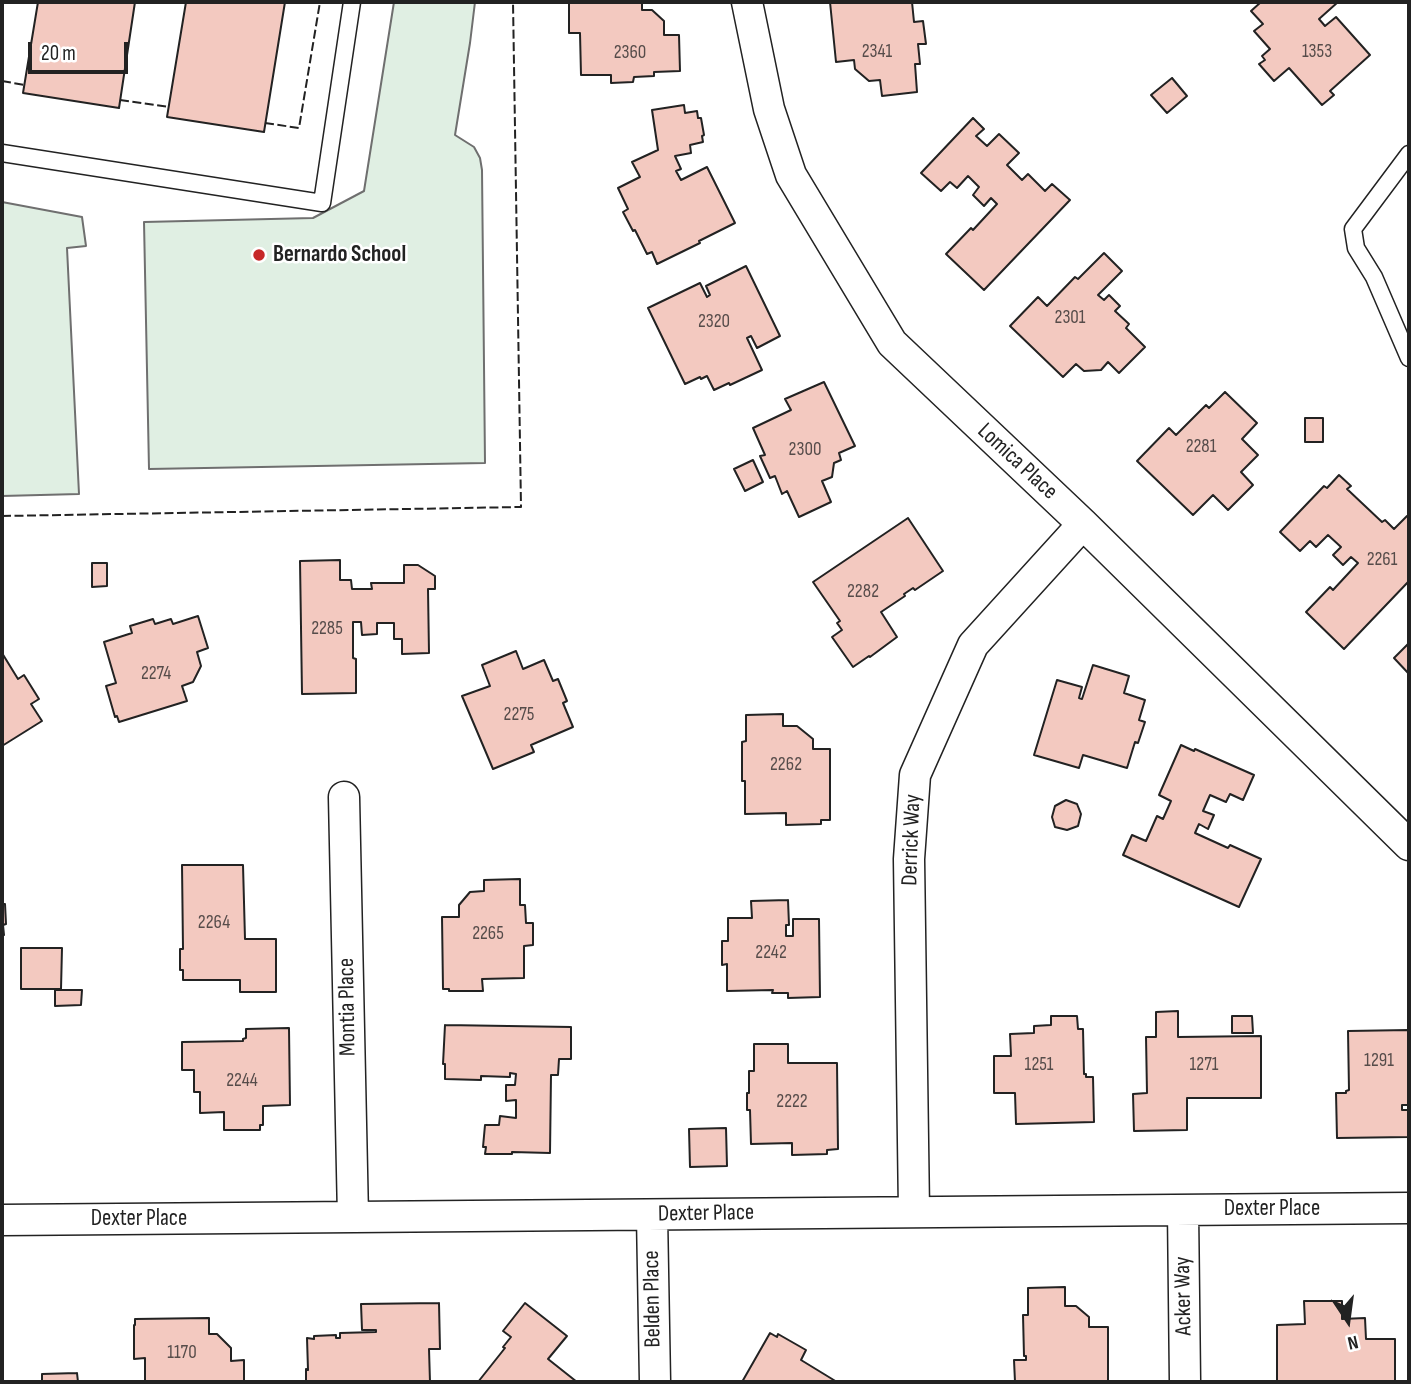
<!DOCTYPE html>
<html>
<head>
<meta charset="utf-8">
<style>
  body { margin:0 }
  #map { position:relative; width:1411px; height:1384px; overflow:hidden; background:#fff; font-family:"Sofia Sans Condensed",sans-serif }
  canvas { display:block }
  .frame { position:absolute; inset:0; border:4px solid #222; pointer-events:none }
  .north { position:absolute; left:1313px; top:1286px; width:70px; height:70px; -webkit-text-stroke:5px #fff; paint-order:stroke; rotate:167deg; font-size:19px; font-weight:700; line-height:28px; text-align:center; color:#222 }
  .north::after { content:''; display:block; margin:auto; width:24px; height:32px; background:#222; clip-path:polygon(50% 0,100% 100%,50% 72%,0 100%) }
  .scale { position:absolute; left:28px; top:42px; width:100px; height:32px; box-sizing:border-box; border:4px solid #222; border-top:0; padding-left:9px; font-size:21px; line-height:24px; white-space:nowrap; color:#222; -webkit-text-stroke:5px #fff; paint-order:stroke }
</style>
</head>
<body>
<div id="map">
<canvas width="1411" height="1384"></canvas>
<div class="frame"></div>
<div class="north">N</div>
<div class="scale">20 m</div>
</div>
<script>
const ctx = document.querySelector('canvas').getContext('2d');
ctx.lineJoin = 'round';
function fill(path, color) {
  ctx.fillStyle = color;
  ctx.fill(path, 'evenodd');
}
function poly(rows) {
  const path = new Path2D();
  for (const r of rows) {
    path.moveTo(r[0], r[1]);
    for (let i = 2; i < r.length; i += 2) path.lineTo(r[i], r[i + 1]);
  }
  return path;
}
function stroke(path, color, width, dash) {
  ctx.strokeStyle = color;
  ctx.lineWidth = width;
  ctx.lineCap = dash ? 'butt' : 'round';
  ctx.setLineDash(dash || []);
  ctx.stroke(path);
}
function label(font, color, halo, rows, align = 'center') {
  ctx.font = font + ' "Sofia Sans Condensed",sans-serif';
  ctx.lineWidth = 5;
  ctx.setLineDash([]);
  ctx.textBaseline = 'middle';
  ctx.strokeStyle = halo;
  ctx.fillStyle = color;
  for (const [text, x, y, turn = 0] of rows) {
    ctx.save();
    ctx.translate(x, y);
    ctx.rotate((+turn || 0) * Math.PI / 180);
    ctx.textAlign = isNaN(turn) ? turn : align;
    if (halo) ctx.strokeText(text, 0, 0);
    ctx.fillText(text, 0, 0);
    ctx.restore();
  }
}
const green = poly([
  [394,2,475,2,470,43,455,135,474,147,480,158,482,170,485,463,149,469,144,222,313,218,364,191,394,2],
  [2,202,82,217,86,246,67,248,79,494,2,496,2,202]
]);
const building = poly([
  [38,2,135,2,119,108,23,93,38,2],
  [186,2,285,2,264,132,167,117,186,2],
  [569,2,642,2,642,10,652,10,664,21,664,35,679,35,680,71,654,72,654,76,634,77,633,82,611,83,611,75,581,75,580,33,569,33,569,2],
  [830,2,912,2,914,22,923,21,926,44,918,44,920,64,915,64,917,92,882,96,880,80,869,81,855,69,854,60,836,62,830,2],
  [1261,2,1338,2,1319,19,1325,26,1336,17,1370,55,1330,91,1334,95,1322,105,1289,68,1274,81,1259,64,1265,60,1262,56,1270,49,1254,31,1263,24,1251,11,1261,2],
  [1172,78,1187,96,1167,113,1151,95,1172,78],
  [684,105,685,113,697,111,698,118,701,118,704,135,702,136,703,142,690,145,691,153,675,156,681,169,676,171,681,180,707,167,735,223,699,241,700,243,657,264,652,252,647,254,635,230,633,231,623,212,628,209,618,188,640,177,632,162,658,150,652,110,684,105],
  [973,118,984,129,976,136,987,146,999,134,1019,153,1007,165,1022,180,1028,174,1045,191,1052,184,1070,200,984,290,946,254,971,228,973,230,997,204,991,198,984,206,973,195,979,187,968,176,957,188,950,182,941,191,921,173,973,118],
  [1104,253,1122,271,1098,295,1104,300,1109,295,1120,306,1115,311,1129,324,1126,328,1145,347,1119,373,1108,362,1101,370,1084,371,1076,364,1063,377,1010,326,1038,297,1047,306,1075,277,1078,279,1104,253],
  [746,266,780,336,757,348,751,336,747,338,762,370,730,385,729,383,714,390,707,376,701,379,700,377,685,384,648,308,700,283,707,297,710,295,706,286,746,266],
  [824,382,855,446,839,453,841,460,834,463,832,477,822,481,831,502,799,517,787,491,782,494,775,476,770,478,760,456,765,455,753,428,791,410,785,399,824,382],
  [1225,392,1257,423,1242,439,1258,455,1241,472,1253,485,1228,510,1213,495,1193,515,1137,461,1169,428,1176,435,1206,405,1209,408,1225,392],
  [1305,418,1323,418,1323,442,1305,442,1305,418],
  [753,460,763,482,745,491,734,469,753,460],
  [1339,475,1351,486,1347,489,1382,522,1385,520,1394,529,1407,516,1409,518,1409,581,1344,649,1306,612,1330,587,1333,590,1358,563,1351,557,1343,565,1333,555,1341,547,1328,535,1316,547,1310,541,1300,551,1280,532,1324,486,1327,488,1339,475],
  [908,518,943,571,915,590,913,588,904,594,905,596,881,612,897,637,870,657,869,656,853,667,832,637,842,630,837,623,840,621,813,582,908,518],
  [340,560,340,580,351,580,352,589,372,589,371,583,404,583,404,565,418,565,435,576,435,589,428,589,429,653,402,654,402,639,394,639,394,623,377,623,377,634,362,635,361,622,353,622,353,658,356,659,356,693,302,694,300,561,340,560],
  [92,563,107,563,107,586,92,587,92,563],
  [198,616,208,648,197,652,201,666,193,682,182,686,187,701,119,722,117,716,115,717,106,686,116,683,104,642,132,633,130,626,153,619,155,624,171,619,173,624,198,616],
  [1409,643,1409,674,1394,658,1409,643],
  [516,651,523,669,544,660,553,681,558,679,567,701,563,703,573,727,531,745,534,752,493,769,462,696,490,686,482,665,516,651],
  [2,653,18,679,24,675,39,699,31,704,42,721,2,746,2,653],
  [1093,665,1129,676,1124,693,1145,700,1139,720,1145,722,1138,743,1135,742,1127,768,1083,755,1079,768,1034,755,1057,680,1082,687,1079,698,1082,699,1093,665],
  [783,714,783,726,797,726,813,739,813,749,830,749,830,820,821,820,821,824,786,825,786,813,745,814,745,781,742,781,742,742,746,741,746,715,783,714],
  [1181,745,1194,751,1195,749,1254,775,1243,800,1230,794,1226,802,1210,795,1203,811,1214,815,1208,829,1199,824,1195,833,1228,848,1230,845,1261,859,1239,907,1123,855,1132,835,1146,841,1157,816,1163,819,1171,801,1159,795,1181,745],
  [1066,800,1077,804,1081,814,1078,826,1067,830,1055,827,1052,817,1055,806,1066,800],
  [2,851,3,904,5,904,6,924,3,925,4,935,2,935,2,851],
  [182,865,243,865,245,939,276,939,276,992,240,992,240,980,183,980,183,970,180,970,180,949,183,949,182,865],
  [520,879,520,905,525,905,526,923,533,923,533,945,524,946,524,978,482,979,483,991,449,991,449,989,443,989,442,917,459,917,459,905,470,892,484,891,484,880,520,879],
  [788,900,789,925,786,925,786,936,793,936,793,919,819,919,820,997,788,998,788,993,772,993,773,990,727,991,727,964,722,965,722,941,728,941,728,918,752,918,751,901,788,900],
  [21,948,62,948,61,989,21,989,21,948],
  [55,990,82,990,81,1005,55,1006,55,990],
  [1178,1011,1178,1037,1261,1036,1261,1098,1187,1098,1187,1130,1134,1131,1133,1094,1147,1093,1146,1037,1156,1037,1156,1012,1178,1011],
  [1051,1016,1077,1016,1078,1029,1083,1029,1084,1074,1086,1074,1086,1077,1093,1077,1094,1122,1016,1124,1015,1093,994,1093,994,1056,1011,1056,1010,1034,1034,1033,1034,1026,1051,1025,1051,1016],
  [1232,1016,1252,1016,1253,1033,1232,1033,1232,1016],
  [445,1025,571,1027,571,1059,559,1059,558,1075,551,1075,550,1153,512,1152,512,1154,485,1154,486,1147,483,1147,485,1125,499,1125,500,1116,516,1118,516,1100,506,1101,506,1085,515,1085,516,1074,510,1073,510,1077,481,1076,481,1080,445,1079,445,1064,443,1064,445,1025],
  [289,1028,290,1105,263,1106,263,1125,260,1125,260,1130,224,1130,224,1112,200,1113,200,1092,194,1092,194,1070,182,1070,182,1042,243,1041,243,1039,246,1038,246,1029,289,1028],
  [1409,1030,1409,1105,1402,1105,1402,1110,1409,1110,1409,1137,1337,1138,1336,1093,1346,1093,1346,1091,1349,1090,1348,1031,1409,1030],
  [754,1044,788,1044,788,1063,837,1063,838,1149,827,1150,827,1154,792,1155,792,1143,751,1144,750,1110,747,1110,747,1093,749,1093,749,1071,754,1071,754,1044],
  [726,1128,727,1166,690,1167,689,1129,726,1128],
  [1065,1287,1065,1306,1076,1306,1089,1317,1089,1327,1108,1327,1108,1382,1015,1382,1014,1360,1026,1360,1026,1356,1024,1356,1023,1315,1028,1315,1028,1288,1065,1287],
  [1304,1301,1342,1301,1342,1319,1365,1318,1366,1339,1395,1339,1395,1382,1277,1382,1277,1325,1305,1324,1304,1301],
  [439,1303,440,1349,429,1349,430,1382,306,1382,306,1369,308,1370,307,1338,314,1339,314,1336,336,1335,336,1338,340,1338,340,1333,376,1332,376,1330,362,1330,361,1304,439,1303],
  [525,1303,567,1336,548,1359,577,1382,478,1382,505,1348,503,1347,511,1337,503,1331,525,1303],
  [209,1318,209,1334,217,1334,231,1348,231,1361,244,1360,244,1382,145,1382,145,1358,134,1359,134,1325,135,1325,135,1319,209,1318],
  [770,1333,777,1337,778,1334,806,1350,801,1360,837,1382,742,1382,770,1333],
  [77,1373,78,1382,42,1382,42,1374,77,1373]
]);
const lane = poly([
  [2,153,322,203,352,2],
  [1409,154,1353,229,1356,248,1374,277,1409,358]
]);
const street = poly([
  [747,2,769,109,791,175,892,343,1083,524,1409,845],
  [344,797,353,1217],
  [1183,1210,1185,1382],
  [914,1211,909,859,915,775,973,645,1083,524],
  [652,1215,655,1382],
  [2,1220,1409,1208]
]);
const fence = poly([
  [2,81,25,85],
  [120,100,169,107],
  [265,123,299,128,320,2],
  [2,516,521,507,513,2]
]);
const markers = [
  [259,255,7,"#c62828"]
];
const numberNames = [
  ["2341",877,52],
  ["1353",1317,52],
  ["2360",630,53],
  ["2301",1070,318],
  ["2320",714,322],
  ["2281",1201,447],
  ["2300",805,450],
  ["2261",1382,560],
  ["2282",863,592],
  ["2285",327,629],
  ["2274",156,674],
  ["2275",519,715],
  ["2262",786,765],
  ["2264",214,923],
  ["2265",488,934],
  ["2242",771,953],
  ["1291",1379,1061],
  ["1251",1039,1065],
  ["1271",1204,1065],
  ["2244",242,1081],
  ["2222",792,1102],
  ["1170",182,1353]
];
const poiNames = [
  ["Bernardo School",273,255]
];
const streetNames = [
  ["Lomica Place",1017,462,43],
  ["Derrick Way",912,840,-88],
  ["Montia Place",348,1007,-91],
  ["Dexter Place",1272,1209],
  ["Dexter Place",706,1214,-1],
  ["Dexter Place",139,1219],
  ["Acker Way",1184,1296,-91],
  ["Belden Place",653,1299,-91]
];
fill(green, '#e0efe3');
stroke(green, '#6f6f6f', 2);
fill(building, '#f3c9c0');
stroke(building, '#222', 2);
stroke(lane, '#222', 19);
stroke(street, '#222', 33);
stroke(lane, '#fff', 16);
stroke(street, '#fff', 30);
stroke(fence, '#222', 2, [9, 3.5]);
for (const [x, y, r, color] of markers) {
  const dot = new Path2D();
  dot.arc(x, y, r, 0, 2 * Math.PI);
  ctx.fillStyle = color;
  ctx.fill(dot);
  stroke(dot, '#fff', 2.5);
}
label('19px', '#564c4a', null, numberNames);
label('bold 23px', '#222', '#fff', poiNames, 'left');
label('23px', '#222', '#fff', streetNames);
</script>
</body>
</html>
